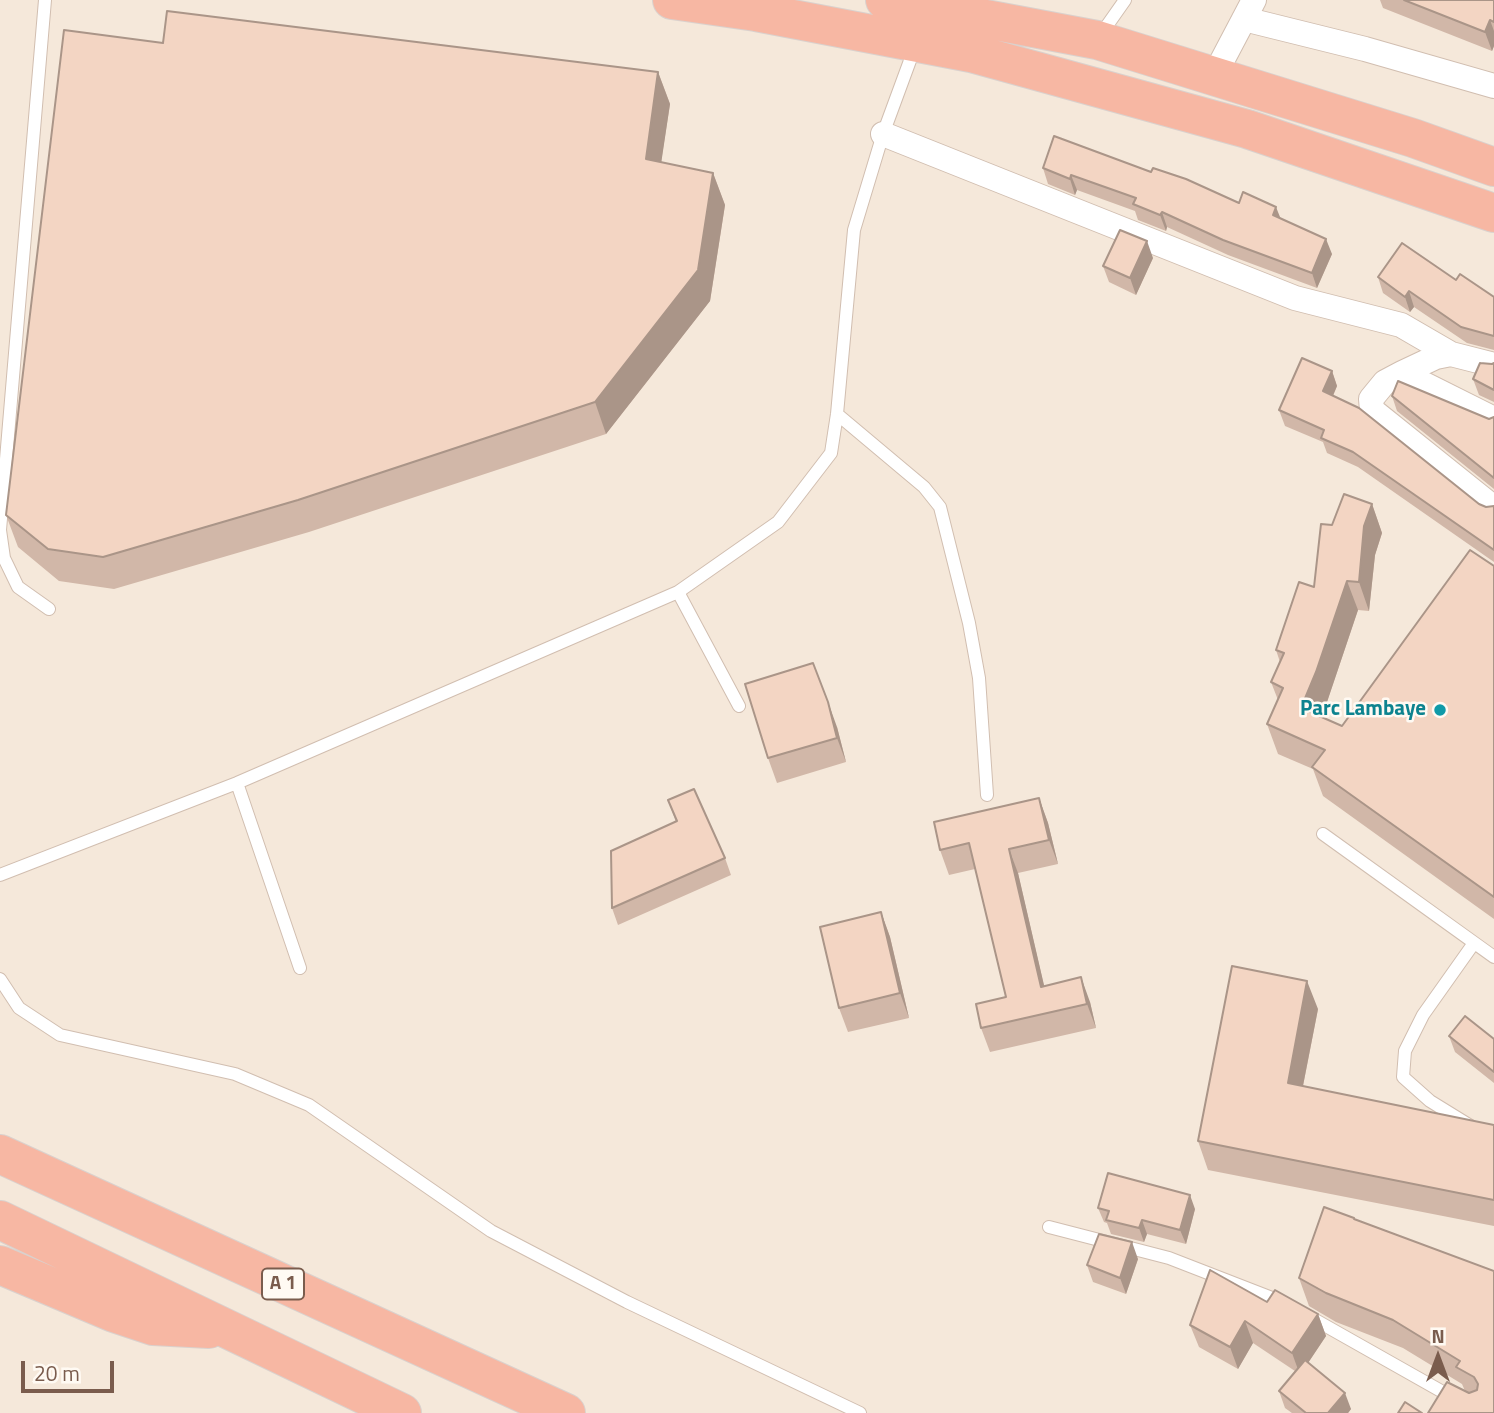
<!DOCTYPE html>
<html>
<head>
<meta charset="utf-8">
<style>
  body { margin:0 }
  #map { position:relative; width:1494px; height:1413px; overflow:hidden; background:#fdf6ec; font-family:"Titillium Web",sans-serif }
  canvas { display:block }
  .north { position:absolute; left:1403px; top:1322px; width:70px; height:70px; -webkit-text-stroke:5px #fffaf3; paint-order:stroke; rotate:0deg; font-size:19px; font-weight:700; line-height:28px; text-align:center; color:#7a5c4d }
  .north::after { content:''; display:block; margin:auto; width:24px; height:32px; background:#7a5c4d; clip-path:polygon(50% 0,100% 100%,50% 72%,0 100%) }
  .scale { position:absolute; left:21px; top:1361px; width:93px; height:32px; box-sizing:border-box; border:4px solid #7a5c4d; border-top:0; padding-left:9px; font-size:21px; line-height:24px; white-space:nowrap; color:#7a5c4d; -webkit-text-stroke:5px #fffaf3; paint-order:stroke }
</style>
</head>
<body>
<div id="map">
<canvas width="1494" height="1413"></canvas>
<div class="north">N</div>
<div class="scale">20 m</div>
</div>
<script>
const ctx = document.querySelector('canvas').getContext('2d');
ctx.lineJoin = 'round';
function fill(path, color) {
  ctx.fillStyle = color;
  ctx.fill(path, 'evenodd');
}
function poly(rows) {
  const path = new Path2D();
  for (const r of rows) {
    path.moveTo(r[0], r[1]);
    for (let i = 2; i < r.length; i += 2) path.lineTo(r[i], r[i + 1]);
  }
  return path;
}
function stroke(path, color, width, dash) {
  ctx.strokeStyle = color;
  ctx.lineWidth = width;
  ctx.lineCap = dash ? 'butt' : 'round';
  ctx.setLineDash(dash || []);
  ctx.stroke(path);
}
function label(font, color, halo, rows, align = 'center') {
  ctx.font = font + ' "Titillium Web",sans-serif';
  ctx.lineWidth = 5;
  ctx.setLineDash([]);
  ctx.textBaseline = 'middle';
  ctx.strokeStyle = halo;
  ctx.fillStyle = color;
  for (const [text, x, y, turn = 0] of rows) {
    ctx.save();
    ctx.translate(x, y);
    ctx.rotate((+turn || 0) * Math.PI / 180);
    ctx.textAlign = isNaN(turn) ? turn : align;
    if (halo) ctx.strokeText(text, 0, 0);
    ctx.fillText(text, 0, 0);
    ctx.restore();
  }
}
const residential = poly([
  [0,0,1494,0,1494,1413,0,1413]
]);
const lane = poly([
  [45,0,0,530,4,558,18,587,49,609],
  [1099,37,1125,0],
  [837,414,924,487,940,507,969,623,979,678,987,795],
  [678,592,739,706],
  [237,783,300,968],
  [1323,834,1494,957],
  [0,875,237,783,678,592,778,522,831,453,837,414,854,230,883,134,915,47],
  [1474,943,1423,1015,1405,1051,1403,1077,1430,1101,1490,1138,1494,1138],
  [0,979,19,1008,60,1035,235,1074,309,1105,491,1231,627,1302,860,1413],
  [1049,1227,1169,1258,1285,1303],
  [1310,1317,1480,1413]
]);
const street = poly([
  [1244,19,1365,49,1494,86],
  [1214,76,1254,0],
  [883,134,1295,298,1401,325,1451,354],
  [1402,373,1436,357,1451,354,1494,365],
  [1494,419,1402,373,1385,382,1371,399,1372,410,1494,508]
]);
const highway = poly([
  [672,0,756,12,971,53,1247,129,1494,213],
  [885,0,1097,40,1413,138,1494,167],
  [0,1154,566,1413],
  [0,1220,402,1413],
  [0,1265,114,1313,153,1326,209,1329]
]);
const wall = poly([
  [1380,0,1494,0,1494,46,1492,51,1383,8],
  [163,43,658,72,670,104,661,162,713,173,725,205,710,301,606,434,309,532,114,589,59,581,18,547,6,515],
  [1043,168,1151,172,1281,219,1332,254,1317,288,1228,255,1167,227,1166,231,1138,220,1135,211,1077,190,1075,195,1048,184],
  [1153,258,1136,295,1109,282,1103,266],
  [1378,277,1456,280,1494,297,1494,350,1467,343,1414,307,1410,312,1383,293],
  [1494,363,1494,402,1479,395,1473,379],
  [1332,371,1337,386,1333,396,1479,504,1486,507,1494,506,1494,562,1358,467,1327,453,1323,442,1285,426,1279,410],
  [1392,396,1489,419,1494,417,1494,489,1397,411],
  [1372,504,1382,533,1375,555,1369,611,1358,610,1327,702,1321,716,1342,726,1494,566,1494,919,1323,796,1313,769,1278,754,1267,724,1278,700,1271,682,1280,662,1276,650,1314,587,1332,525],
  [837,727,846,762,777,783,768,758],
  [1039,798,1048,823,1058,864,1018,873,1044,986,1090,1002,1096,1028,990,1052,981,1028,1006,997,975,869,949,875,940,850],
  [668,800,725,858,731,875,618,925,612,908,676,822],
  [881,912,890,937,909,1018,848,1032,839,1008],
  [1318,1009,1303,1086,1494,1125,1494,1226,1208,1170,1198,1141],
  [1449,1036,1494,1039,1494,1083,1455,1052],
  [1098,1208,1195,1209,1186,1244,1147,1234,1144,1242,1111,1234,1107,1223,1104,1222],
  [1354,1218,1355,1220,1494,1271,1494,1413,1465,1391,1462,1384,1403,1348,1336,1322,1309,1306,1299,1278],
  [1138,1259,1126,1294,1093,1282,1087,1265],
  [1267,1302,1318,1314,1326,1336,1308,1363,1351,1409,1348,1413,1292,1413,1285,1408,1279,1391,1295,1371,1253,1343,1238,1369,1199,1347,1190,1325]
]);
const shadedWall = poly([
  [1490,20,1494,31,1494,46,1492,51,1485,32],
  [658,72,670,104,657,191,646,159],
  [713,173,725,205,710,301,606,434,595,402],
  [1071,175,1077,190,1075,195,1070,179],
  [1276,207,1282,222,1273,215],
  [1162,212,1167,227,1166,231,1160,215],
  [1326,239,1332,254,1317,288,1312,273],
  [1147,241,1153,258,1136,295,1130,278],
  [1409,291,1414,307,1410,312,1405,297],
  [1332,371,1337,386,1328,407,1323,391],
  [1372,504,1382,533,1375,555,1369,611,1359,582,1364,526],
  [1347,581,1358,610,1327,702,1312,737,1301,708],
  [828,702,837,727,846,762,837,738],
  [1039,798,1048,823,1058,864,1049,840],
  [1009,849,1018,873,1050,1011,1041,987],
  [881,912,890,937,909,1018,900,993],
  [1081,977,1090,1002,1096,1028,1087,1004],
  [1307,981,1318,1009,1298,1111,1288,1083],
  [1190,1195,1195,1209,1186,1244,1180,1230],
  [1142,1220,1147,1234,1144,1242,1139,1228],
  [1132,1242,1138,1259,1126,1294,1120,1278],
  [1318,1314,1326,1336,1300,1375,1292,1353],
  [1245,1321,1253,1343,1238,1369,1230,1347],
  [1345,1393,1351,1409,1348,1413,1328,1413]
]);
const building = poly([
  [1404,0,1494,0,1494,22,1490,20,1485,32,1404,0],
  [167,11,658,72,646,159,713,173,698,270,595,402,298,500,103,557,48,549,6,515,64,30,163,43,167,11],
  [1054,136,1151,172,1153,168,1186,179,1239,203,1243,192,1276,207,1273,215,1326,239,1312,273,1223,240,1162,212,1160,215,1133,204,1136,198,1071,175,1070,179,1043,168,1054,136],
  [1120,230,1147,241,1130,278,1103,266,1120,230],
  [1402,243,1456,280,1460,274,1494,297,1494,336,1461,327,1409,291,1405,297,1378,277,1402,243],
  [1302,358,1332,371,1323,391,1359,408,1479,504,1486,507,1494,506,1494,550,1353,452,1321,438,1324,430,1279,410,1302,358],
  [1480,363,1492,364,1494,363,1494,390,1473,379,1480,363],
  [1398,381,1489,419,1494,417,1494,478,1392,396,1398,381],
  [1344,494,1372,504,1364,526,1359,582,1347,581,1316,672,1301,708,1342,726,1470,550,1494,566,1494,897,1312,767,1325,750,1267,724,1283,688,1271,682,1284,653,1276,650,1299,582,1314,587,1321,524,1332,525,1344,494],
  [813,663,828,702,837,738,768,758,745,684,813,663],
  [694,789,725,858,612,908,611,851,677,821,668,800,694,789],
  [1039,798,1049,840,1009,849,1041,987,1081,977,1087,1004,981,1028,976,1004,1006,997,969,843,940,850,934,822,1039,798],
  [881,912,900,993,839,1008,820,927,881,912],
  [1232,966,1307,981,1288,1083,1494,1125,1494,1200,1198,1141,1232,966],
  [1465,1016,1494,1039,1494,1072,1449,1036,1465,1016],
  [1108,1173,1190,1195,1180,1230,1142,1220,1139,1228,1106,1220,1109,1211,1098,1208,1108,1173],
  [1324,1207,1354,1218,1354,1219,1494,1271,1494,1413,1428,1413,1447,1382,1469,1393,1477,1390,1478,1384,1474,1377,1456,1367,1460,1361,1393,1320,1326,1293,1299,1278,1324,1207],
  [1099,1234,1132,1242,1120,1278,1087,1265,1099,1234],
  [1210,1270,1267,1302,1275,1290,1318,1314,1292,1353,1245,1321,1230,1347,1190,1325,1210,1270],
  [1305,1360,1345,1393,1328,1413,1306,1413,1279,1391,1305,1360],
  [1405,1402,1422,1413,1398,1413,1405,1402]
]);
const markers = [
  [1440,710,7,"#0f9aa8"]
];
const shields = [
  [283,1284,42]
];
const shieldNames = [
  ["A 1",283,1284]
];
const cultureNames = [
  ["Parc Lambaye",1426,710]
];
fill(residential, '#f5e8da');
stroke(lane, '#d1beb0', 14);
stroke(street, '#d1beb0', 26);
stroke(highway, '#dad1cd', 40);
stroke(lane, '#fff', 12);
stroke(street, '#fff', 24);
stroke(highway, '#f7b7a3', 38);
fill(wall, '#d1b7a8');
fill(shadedWall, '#aa9588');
fill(building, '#f3d5c3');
stroke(building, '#aa9588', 2);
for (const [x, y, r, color] of markers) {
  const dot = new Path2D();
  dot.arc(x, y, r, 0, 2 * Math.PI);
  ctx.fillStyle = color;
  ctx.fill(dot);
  stroke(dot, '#fffaf3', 2.5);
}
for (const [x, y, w] of shields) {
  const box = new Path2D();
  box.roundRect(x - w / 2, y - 15.5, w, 31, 5);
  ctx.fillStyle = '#fffaf3';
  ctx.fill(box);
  stroke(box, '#7a5c4d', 2);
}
label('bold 19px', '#7a5c4d', null, shieldNames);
label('bold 21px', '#0d838f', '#fffaf3', cultureNames, 'right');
</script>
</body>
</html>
